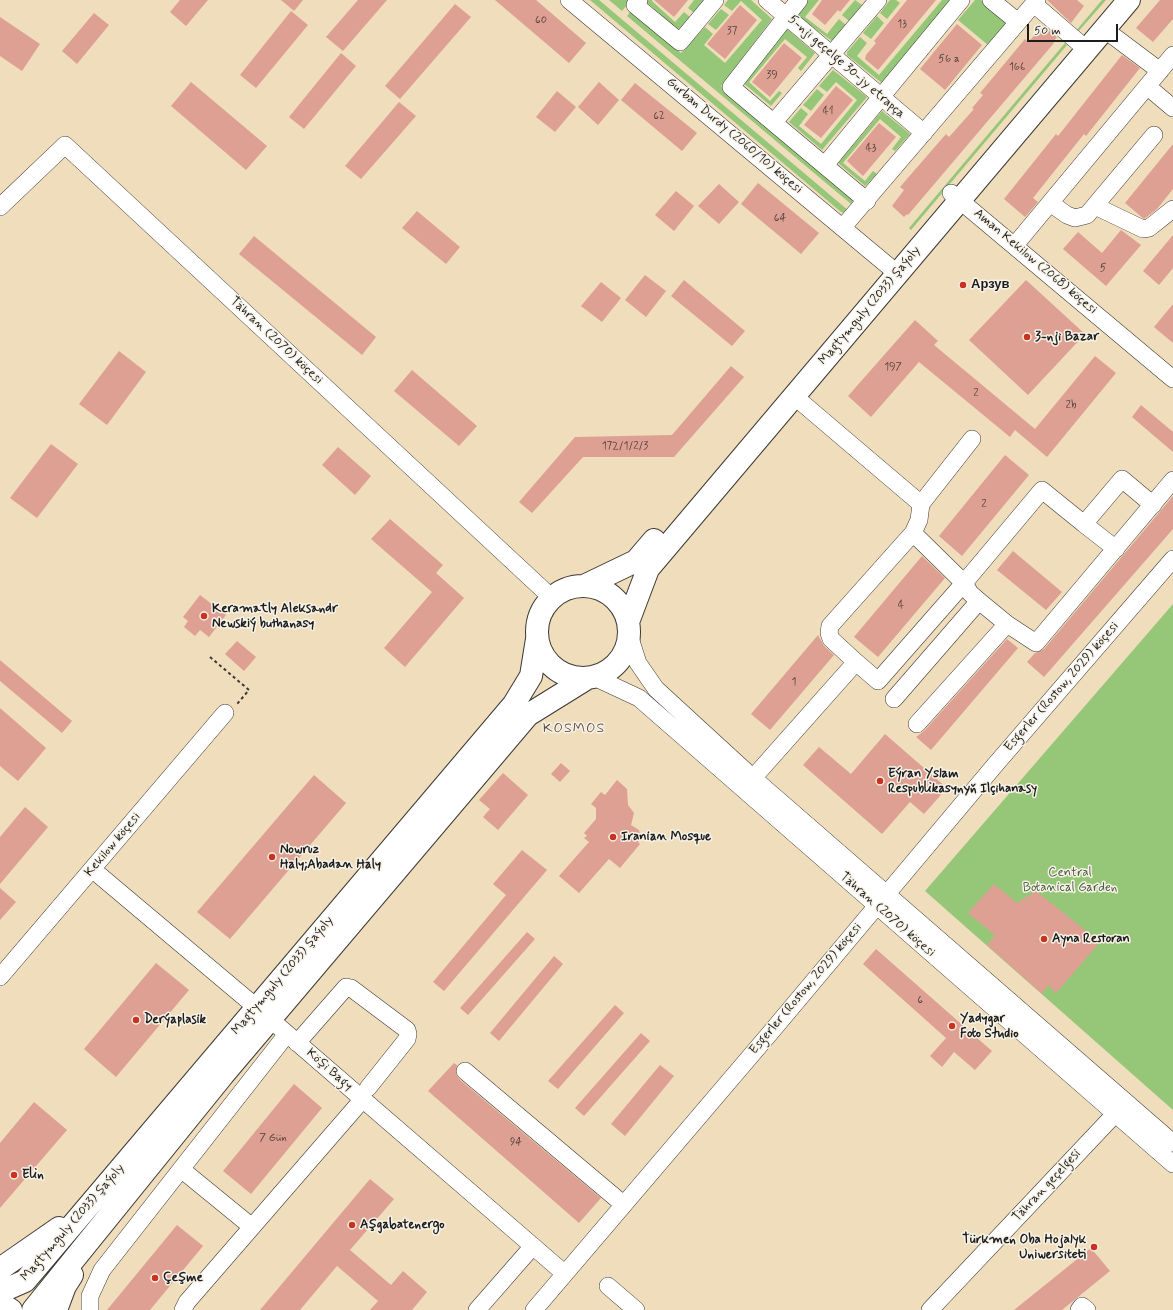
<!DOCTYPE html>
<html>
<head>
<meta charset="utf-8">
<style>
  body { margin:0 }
  #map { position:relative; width:1173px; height:1310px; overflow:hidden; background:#efddbb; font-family:Mynerve,sans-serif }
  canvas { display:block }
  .scale { position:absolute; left:1027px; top:24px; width:91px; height:18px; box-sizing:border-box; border:2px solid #1c1c1c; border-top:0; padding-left:5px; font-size:12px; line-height:14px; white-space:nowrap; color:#1c1c1c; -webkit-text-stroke:3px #f7f3e8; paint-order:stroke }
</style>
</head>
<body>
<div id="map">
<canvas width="1173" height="1310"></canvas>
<div class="scale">50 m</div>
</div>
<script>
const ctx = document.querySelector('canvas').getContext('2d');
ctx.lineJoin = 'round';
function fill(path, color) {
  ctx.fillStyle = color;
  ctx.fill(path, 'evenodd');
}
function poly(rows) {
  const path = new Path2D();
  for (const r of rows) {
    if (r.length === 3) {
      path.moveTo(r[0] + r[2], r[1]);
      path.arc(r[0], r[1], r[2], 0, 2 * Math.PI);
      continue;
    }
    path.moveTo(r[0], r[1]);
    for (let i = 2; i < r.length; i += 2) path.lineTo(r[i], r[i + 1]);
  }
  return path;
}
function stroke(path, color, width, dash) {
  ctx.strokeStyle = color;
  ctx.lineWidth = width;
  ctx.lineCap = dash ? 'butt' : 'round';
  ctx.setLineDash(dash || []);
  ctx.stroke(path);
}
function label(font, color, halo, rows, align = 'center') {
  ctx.font = font + ' Mynerve,sans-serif';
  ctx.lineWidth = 3;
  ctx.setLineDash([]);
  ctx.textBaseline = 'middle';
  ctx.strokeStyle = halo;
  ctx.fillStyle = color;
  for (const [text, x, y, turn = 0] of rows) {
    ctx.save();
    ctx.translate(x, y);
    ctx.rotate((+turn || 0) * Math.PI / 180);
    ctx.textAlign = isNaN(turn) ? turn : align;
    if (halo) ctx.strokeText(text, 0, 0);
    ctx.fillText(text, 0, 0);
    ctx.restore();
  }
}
const green = poly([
  [590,0,599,0,849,211,845,213,841,212],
  [609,0,631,0,622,11],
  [644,0,652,0,652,1,675,22,684,12,690,17,680,28,677,29],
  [694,0,705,0,694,13,688,8],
  [728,0,751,0,772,19,721,86,854,199,851,204,627,16,631,11,681,53,705,27,713,34,704,45,725,63,762,20,741,1,732,11,724,5],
  [808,0,819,0,805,17,827,34,839,19,846,25,832,41,798,16,798,12],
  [855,0,862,5,849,21,842,15],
  [890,0,896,0,900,3,887,19,880,13],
  [942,0,953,0,883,84,847,55,847,52,860,37,867,43,857,56,879,75],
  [975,0,981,0,1008,22,988,45,958,20],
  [1102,0,1106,0,1077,33,1075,32],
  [721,9,729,15,716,30,708,24],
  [877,16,884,23,871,39,863,33],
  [786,28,815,53,801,71,798,68,807,57,785,39,749,82,770,101,779,91,782,93,771,106,742,82],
  [1065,43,1067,45,911,230,909,228],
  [833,70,867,97,822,150,789,122,801,108,808,114,799,126,821,144,857,100,836,82,827,92,819,86],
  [817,89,824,95,811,111,803,105],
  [882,111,910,134,895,151,892,149,901,137,880,119,843,163,865,181,873,171,877,174,865,186,838,163],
  [1173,604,1173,1110,925,891]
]);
const building = poly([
  [180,0,208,0,186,26,170,12],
  [281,0,303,0,294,11],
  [358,0,387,0,343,51,326,37],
  [495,0,536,0,586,43,569,63],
  [654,0,688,0,674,17],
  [822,0,850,0,840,12,838,10,825,25,812,14],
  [907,0,936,0,878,70,865,59,866,55,876,43,874,41],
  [1047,0,1077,0,1084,6,1071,23],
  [1160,0,1173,0,1173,19,1153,42,1136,28],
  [455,4,471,17,400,99,385,86],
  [740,5,757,20,725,59,707,44],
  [291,11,308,25,256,88,240,75],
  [94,13,109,25,77,64,62,51],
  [0,17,40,44,22,71,0,56],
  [957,24,982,45,945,90,920,69],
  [1044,26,1057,37,1053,42,1054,43,908,215,907,214,904,217,892,206,904,190,900,187,946,134,949,137,974,109,972,108,983,95,980,93,1025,39,1028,42],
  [784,43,802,58,770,97,752,82],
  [341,53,356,66,304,129,289,117],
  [1122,55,1140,68,1086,136,1084,134,1033,198,1038,202,1025,217,1004,199,1056,134,1058,136],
  [191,82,267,146,246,170,171,106],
  [599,82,619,100,598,125,578,107],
  [635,83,697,133,682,151,621,100],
  [836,86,853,100,821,138,804,125],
  [557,91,576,107,555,132,536,117],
  [399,102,416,116,361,179,345,166],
  [879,123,896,137,863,176,847,161],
  [1173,144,1173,189,1157,209,1144,219,1125,203],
  [758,183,819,233,801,254,741,204],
  [719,184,739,202,719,224,698,206],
  [676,191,694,206,674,231,655,215],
  [417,211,460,247,446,264,402,228],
  [1121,230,1141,245,1106,286,1063,249,1078,232,1102,253],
  [1173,235,1173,268,1159,285,1143,271],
  [254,236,376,337,362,355,239,254],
  [645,275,666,291,646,317,625,300],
  [684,280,745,331,732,346,671,296],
  [1026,280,1085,334,1028,395,969,340],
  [601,282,621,298,602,322,581,306],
  [1173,304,1173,343,1154,327],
  [915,320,938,341,934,345,1035,429,1095,356,1116,373,1047,457,1015,430,1010,437,919,362,871,417,848,396],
  [119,351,146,372,107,425,79,404],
  [731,366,744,377,674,457,583,457,532,513,519,502,575,437,672,435],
  [412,370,477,426,459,446,394,391],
  [1141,405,1173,432,1173,452,1132,417],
  [51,444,78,464,37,518,10,498],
  [338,447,371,476,355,495,322,465],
  [1005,455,1029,475,962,556,939,536],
  [1173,496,1173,529,1044,677,1027,662,1035,653,1044,649],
  [390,519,443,565,436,573,464,598,405,667,384,648,432,592,371,539],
  [1013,551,1062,592,1046,610,997,570],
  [922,556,945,578,878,657,854,637],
  [200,595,226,615,209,637,200,630,195,636,184,627,188,621,183,617],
  [818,635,824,646,834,655,770,730,751,714],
  [1007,639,1018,648,931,750,916,737,924,731],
  [237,641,256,657,244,671,225,654],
  [0,660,72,721,62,733,0,681],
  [0,708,46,748,18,781,0,766],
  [885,734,947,788,924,814,910,802,882,834,803,765,819,747,851,774],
  [561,763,570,771,560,782,551,774],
  [503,773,528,795,498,830,483,817,490,809,479,800],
  [314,775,346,803,230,939,197,912],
  [617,780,627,789,628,805,634,813,631,825,639,830,641,838,638,842,640,844,620,868,609,859,579,893,559,876,589,842,584,838,587,836,584,833,596,819,596,808,591,804,601,792,605,795],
  [25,807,48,827,0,884,0,837],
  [522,850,547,870,444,991,433,982,506,895,493,884],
  [994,884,1017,903,1036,891,1100,942,1056,993,1048,985,1042,994,987,945,995,935,968,913],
  [0,888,16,902,0,920],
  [527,932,535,939,468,1015,460,1008],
  [876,949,992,1051,975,1070,954,1052,942,1067,930,1056,946,1038,863,964],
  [554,956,563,964,499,1041,490,1033],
  [156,963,189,990,116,1077,84,1049],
  [615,1005,624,1013,558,1089,548,1081],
  [641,1033,650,1041,584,1116,575,1108],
  [454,1063,457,1065,456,1074,459,1079,601,1198,579,1223,428,1091],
  [660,1065,674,1076,625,1136,611,1124],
  [294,1084,322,1108,251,1194,223,1171],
  [34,1102,67,1130,0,1208,0,1143],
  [370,1179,394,1199,350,1250,391,1285,403,1271,427,1292,412,1310,370,1310,378,1301,337,1266,300,1310,260,1310],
  [177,1225,203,1246,150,1310,107,1310],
  [1091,1248,1110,1271,1062,1310,1014,1310]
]);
const path = poly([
  [210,657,249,690,237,704]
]);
const minor = poly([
  [569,0,898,274],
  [639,0,635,5,680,42,715,0],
  [767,0,924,133],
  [799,0,731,87,867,201],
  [991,0,1018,22],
  [1034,4,1078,42],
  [1104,29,1160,71],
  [1148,87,1173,108],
  [774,122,878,0],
  [825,165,961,0],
  [951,193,1173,379],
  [1050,203,1067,215,1075,218,1087,215,1154,135],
  [1095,206,1143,229,1149,228,1173,209],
  [0,207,65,145,552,598],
  [843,227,1037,0],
  [1015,245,1173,55],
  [794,396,921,504,919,520,913,533,964,583,970,593,979,601,1007,624,1036,643,1173,480],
  [921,504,972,439],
  [1084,524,1116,549],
  [629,635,638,663,656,689,753,778,1173,1143],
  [856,662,831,639,829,633,830,626,913,533],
  [594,677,639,698,1173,1164],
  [894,699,979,601],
  [917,724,1007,624],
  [753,778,856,662,878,681,964,583,1042,490,1084,524,1122,479,1153,505],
  [92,869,256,1007,564,1273],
  [0,977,225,713],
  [297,1043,346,987,351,988,407,1030,408,1034,407,1039,368,1088],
  [465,1071,623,1204],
  [181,1169,252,1227],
  [608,1286,636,1310],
  [90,1310,90,1296,102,1270,287,1034],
  [183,1310,187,1302,363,1099],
  [477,1310,533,1246],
  [534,1310,771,1032,995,765,1173,559],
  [930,1310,1115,1114],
  [1079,1310,1082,1306,1087,1310]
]);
const major = poly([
  [583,632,46],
  [584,586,636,561,654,540],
  [628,622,648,569,1129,0],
  [0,1269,59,1228],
  [0,1292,25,1281,514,704,531,676,537,639],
  [0,1303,11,1310],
  [33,1310,223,1075,528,715,586,679],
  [56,1310,65,1286,72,1275]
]);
const markers = [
  [963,285,4,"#c8321e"],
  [1027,337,4,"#c8321e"],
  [204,616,4,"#c8321e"],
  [880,781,4,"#c8321e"],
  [613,837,4,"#c8321e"],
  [272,857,4,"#c8321e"],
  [1044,939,4,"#c8321e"],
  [136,1020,4,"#c8321e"],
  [952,1026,4,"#c8321e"],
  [14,1175,4,"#c8321e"],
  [352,1225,4,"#c8321e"],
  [1094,1247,4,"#c8321e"],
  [155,1278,4,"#c8321e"]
];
const numberNames = [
  ["60",541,21],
  ["13",902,25],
  ["37",732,32],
  ["56 a",949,60],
  ["166",1017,68],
  ["39",772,76],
  ["41",828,112],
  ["62",659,117],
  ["43",871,149],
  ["64",780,219],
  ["5",1103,269],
  ["197",893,368],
  ["2",976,394],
  ["2b",1071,406],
  ["172/1/2/3",625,447],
  ["2",984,505],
  ["4",901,606],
  ["1",794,683],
  ["6",920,1001],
  ["7 Gün",273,1139],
  ["94",516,1143]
];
const streetNames = [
  ["5-nji geçelge 30-jy etrapça",846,67,41],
  ["Gurban Durdy (2060/10) köçesi",734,136,40],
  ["Aman Kekilow (2068) köçesi",1035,262,40],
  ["Magtymguly (2033) şaýoly",870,306,-50],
  ["Tähran (2070) köçesi",276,341,43],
  ["Esgerler (Rostow, 2029) köçesi",1062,687,-49],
  ["Kekilow köçesi",113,845,-50],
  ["Tähran (2070) köçesi",887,915,41],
  ["Magtymguly (2033) şaýoly",283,976,-50],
  ["Esgerler (Rostow, 2029) köçesi",806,989,-50],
  ["Köşi Bagy",329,1070,41],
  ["Tähran geçelgesi",1047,1186,-47],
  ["Magtymguly (2033) şaýoly",73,1223,-49]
];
const poiNames = [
  ["Арзув",971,285],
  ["3-nji Bazar",1035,337],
  ["Keramatly Aleksandr",212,609],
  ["Newskiý buthanasy",212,624],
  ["Eýran Yslam",888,774],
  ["Respublikasynyň Ilçihanasy",888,789],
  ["Iranian Mosque",621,837],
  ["Nowruz",280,850],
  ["Haly;Abadan Haly",280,865],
  ["Ayna Restoran",1052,939],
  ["Yadygar",960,1019],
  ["Foto Studio",960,1034],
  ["Derýaplasik",144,1020],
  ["Elin",22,1175],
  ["Aşgabatenergo",360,1225],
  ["Türkmen Oba Hojalyk",1086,1240,"right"],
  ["Uniwersiteti",1086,1255,"right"],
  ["Çeşme",163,1278]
];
const parkNames = [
  ["Central",1070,873],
  ["Botanical Garden",1070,888]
];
const neighbourhoodNames = [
  ["KOSMOS",574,729]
];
fill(green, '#96c778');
fill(building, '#dea093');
stroke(minor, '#3c3934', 18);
stroke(major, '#3c3934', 24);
stroke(path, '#3c3934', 2, [3, 3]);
stroke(minor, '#fff', 17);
stroke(major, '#fff', 22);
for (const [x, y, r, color] of markers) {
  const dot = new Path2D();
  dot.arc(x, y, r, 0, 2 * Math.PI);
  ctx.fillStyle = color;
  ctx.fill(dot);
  stroke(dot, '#f7f3e8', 1.5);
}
label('11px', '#4c3d3a', null, numberNames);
label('13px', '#1c1c1c', '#f7f3e8', streetNames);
label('bold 13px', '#1c1c1c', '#f7f3e8', poiNames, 'left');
label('13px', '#47583c', '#f7f3e8', parkNames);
ctx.letterSpacing = '1px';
label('14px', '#604a46', '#f7f3e8', neighbourhoodNames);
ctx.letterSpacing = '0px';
</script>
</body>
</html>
